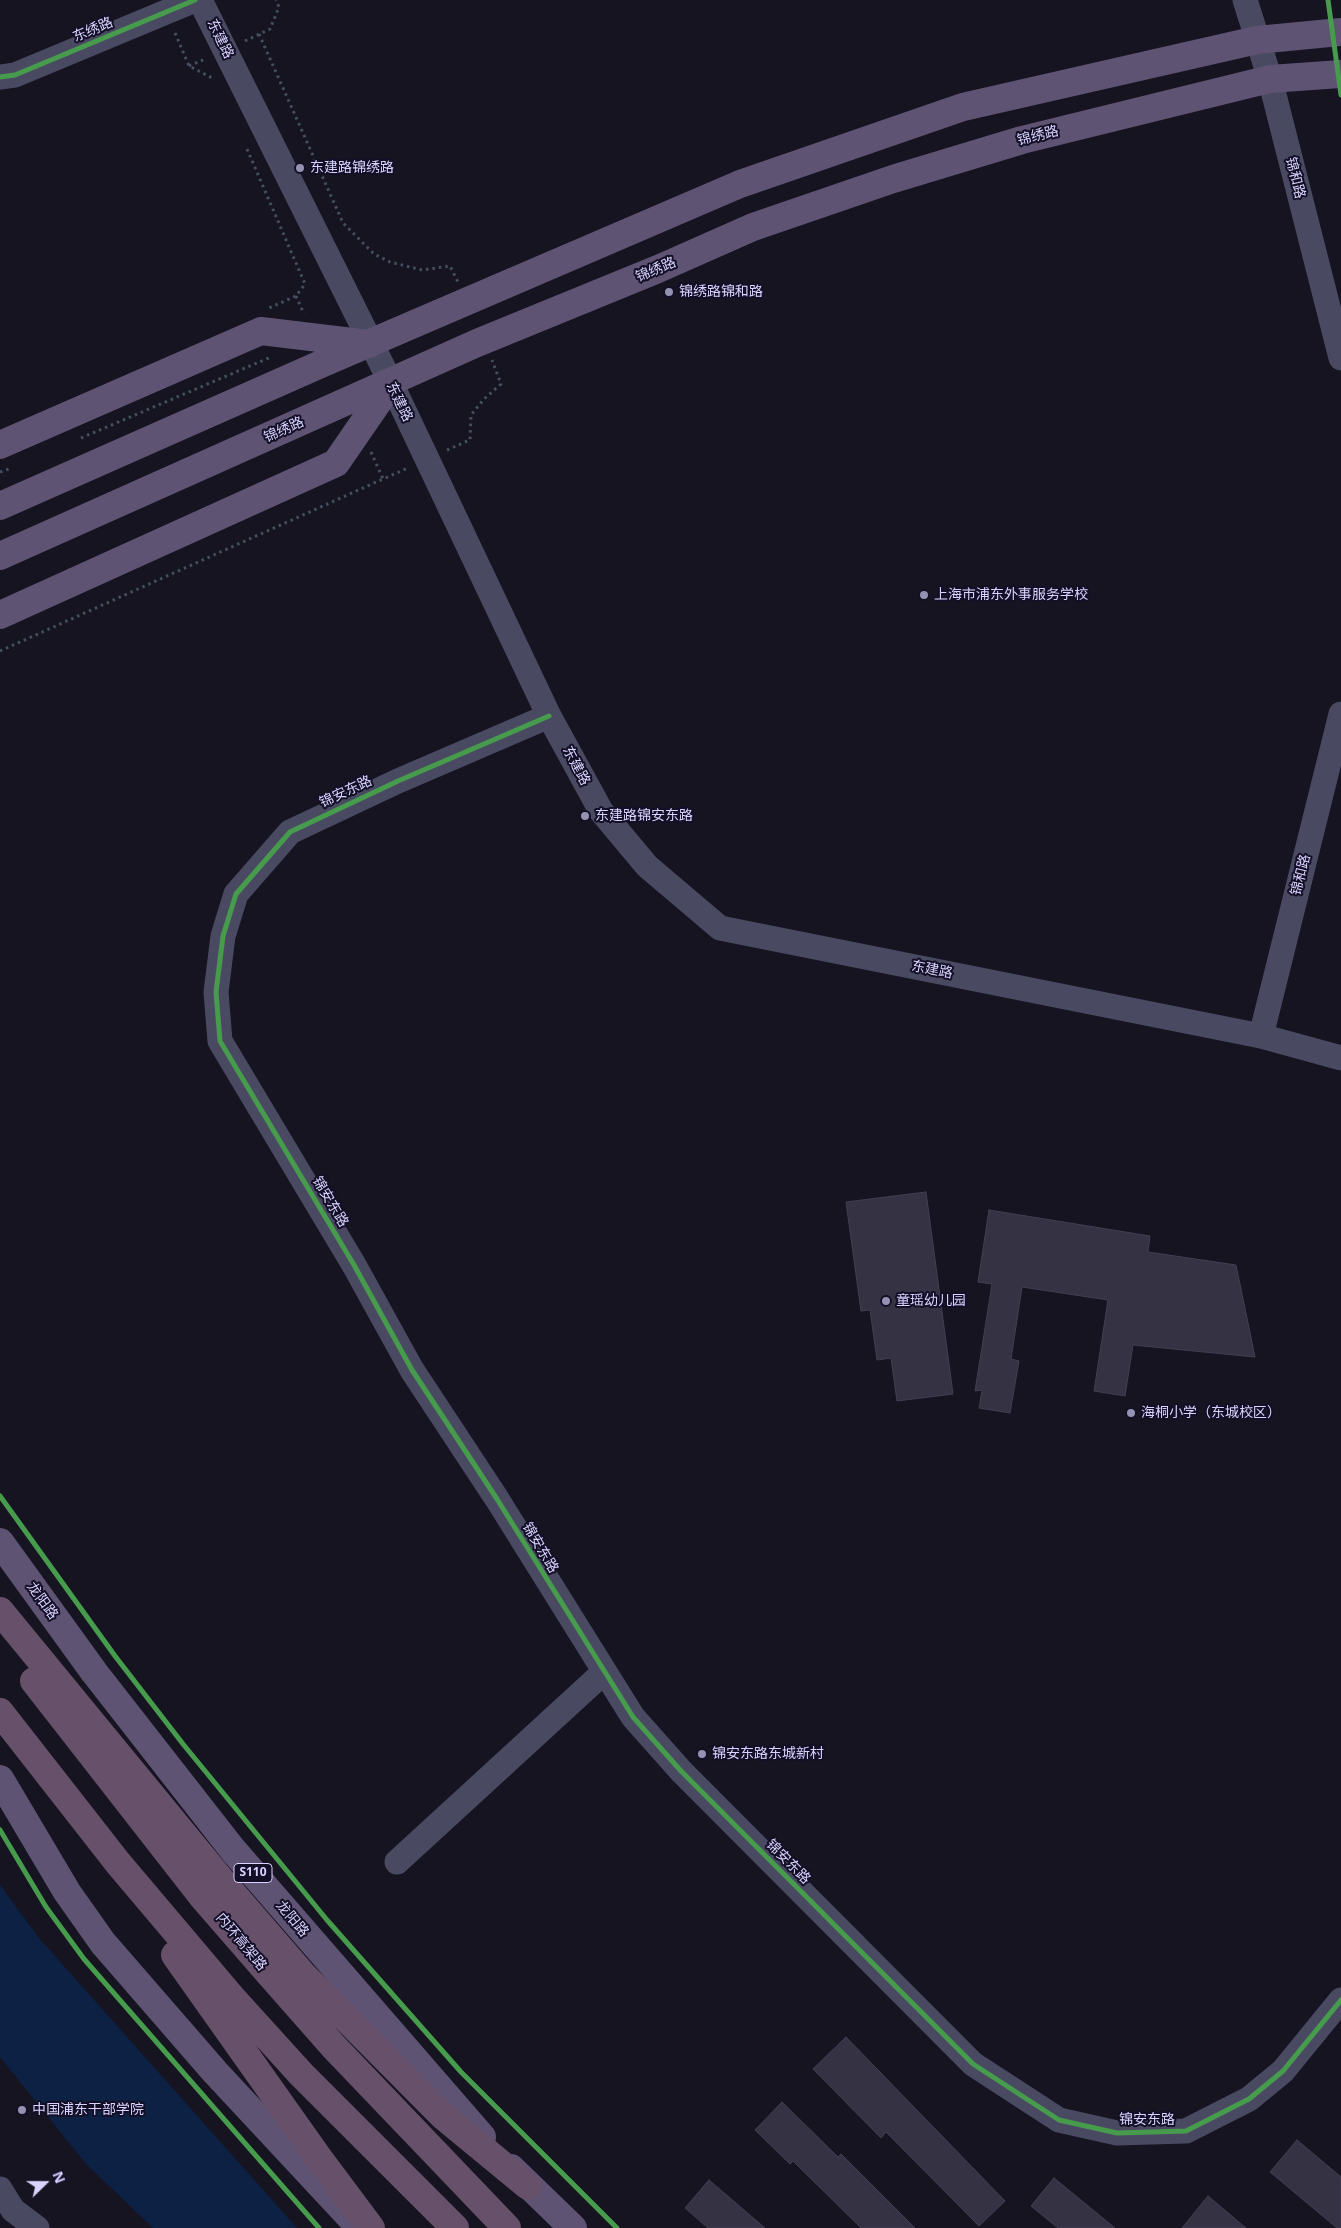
<!DOCTYPE html>
<html>
<head>
<meta charset="utf-8">
<style>
  body { margin:0 }
  #map { position:relative; width:1341px; height:2228px; overflow:hidden; background:#161421; font-family:"Noto Sans",sans-serif }
  canvas { display:block }
  .north { position:absolute; left:20px; top:2158px; width:50px; height:50px; -webkit-text-stroke:4px #130f26; paint-order:stroke; rotate:68deg; font-size:14px; font-weight:700; line-height:20px; text-align:center; color:#d9d4ff }
  .north::after { content:''; display:block; margin:auto; width:18px; height:22px; background:#d9d4ff; clip-path:polygon(50% 0,100% 100%,50% 72%,0 100%) }
</style>
</head>
<body>
<div id="map">
<canvas width="1341" height="2228"></canvas>
<div class="north">N</div>
</div>
<script>
const ctx = document.querySelector('canvas').getContext('2d');
ctx.lineJoin = 'round';
function fill(path, color) {
  ctx.fillStyle = color;
  ctx.fill(path, 'evenodd');
}
function poly(rows) {
  const path = new Path2D();
  for (const r of rows) {
    path.moveTo(r[0], r[1]);
    for (let i = 2; i < r.length; i += 2) path.lineTo(r[i], r[i + 1]);
  }
  return path;
}
function stroke(path, color, width, dash) {
  ctx.strokeStyle = color;
  ctx.lineWidth = width;
  ctx.lineCap = dash ? 'butt' : 'round';
  ctx.setLineDash(dash || []);
  ctx.stroke(path);
}
function label(font, color, halo, rows, align = 'center') {
  ctx.font = font + ' "Noto Sans","Noto Sans SC",sans-serif';
  ctx.lineWidth = 4;
  ctx.setLineDash([]);
  ctx.textBaseline = 'middle';
  ctx.strokeStyle = halo;
  ctx.fillStyle = color;
  for (const [text, x, y, turn = 0] of rows) {
    ctx.save();
    ctx.translate(x, y);
    ctx.rotate((+turn || 0) * Math.PI / 180);
    ctx.textAlign = isNaN(turn) ? turn : align;
    if (halo) ctx.strokeText(text, 0, 0);
    ctx.fillText(text, 0, 0);
    ctx.restore();
  }
}
const water = poly([
  [0,1885,39,1938,297,2228,153,2228,86,2164,0,2057]
]);
const building = poly([
  [926,1192,953,1394,897,1401,891,1358,877,1360,870,1310,861,1311,846,1202,926,1192],
  [989,1210,1150,1236,1148,1252,1236,1265,1255,1357,1133,1345,1125,1396,1094,1391,1108,1300,1022,1287,1011,1359,1019,1361,1010,1413,979,1408,982,1390,975,1391,992,1284,978,1282,989,1210],
  [846,2037,1005,2201,979,2226,886,2132,881,2138,813,2069,846,2037],
  [782,2102,838,2157,841,2154,915,2228,861,2228,793,2161,790,2164,755,2130,782,2102],
  [1297,2140,1341,2177,1341,2228,1337,2228,1270,2172,1297,2140],
  [1054,2178,1115,2228,1058,2228,1031,2206,1054,2178],
  [709,2180,765,2228,708,2228,685,2208,709,2180],
  [1208,2196,1246,2228,1182,2228,1208,2196]
]);
const path = poly([
  [175,33,189,66,214,79],
  [259,34,343,223,374,254,390,262,422,270,450,266,458,282],
  [245,41,270,29,279,7,276,0],
  [189,66,205,59],
  [247,149,305,284,296,296,269,308],
  [296,296,304,314],
  [81,438,271,357],
  [447,450,470,440,471,415,484,399,501,384,492,360],
  [371,452,383,479,408,468],
  [0,472,9,469],
  [0,651,383,479]
]);
const minor = poly([
  [200,0,391,383,549,716,601,811,647,866,720,928,1261,1036,1341,1058],
  [1245,0,1270,79,1341,358],
  [0,77,15,75,195,0],
  [549,716,398,781,290,832,236,894,223,936,216,992,220,1041,354,1265,412,1370,497,1499,633,1717,681,1771,973,2064,1059,2120,1117,2133,1186,2131,1249,2099,1283,2071,1341,2000],
  [1261,1036,1341,714],
  [397,1862,603,1673],
  [0,2189,13,2210,37,2228]
]);
const major = poly([
  [0,445,261,331,369,344],
  [0,506,321,364,740,184,963,107,1257,40,1341,32],
  [0,556,477,343,658,269,753,227,893,179,1022,140,1270,79,1341,74],
  [0,615,336,463,391,383],
  [0,1542,94,1672,233,1850,482,2137],
  [0,1779,67,1892,103,1943,215,2072,352,2219],
  [511,2168,573,2228]
]);
const highway = poly([
  [0,1611,220,1879,302,1974,443,2116,528,2186],
  [34,1681,201,1895,267,1971,333,2046,507,2228],
  [0,1712,118,1863,233,1999,301,2074,455,2228],
  [175,1955,318,2157,371,2228]
]);
const cycleway = poly([
  [1328,0,1341,95],
  [0,77,15,75,195,0],
  [549,716,398,781,290,832,236,894,223,936,216,992,220,1041,354,1265,412,1370,497,1499,633,1717,681,1771,973,2064,1059,2120,1117,2133,1186,2131,1249,2099,1283,2071,1341,2000],
  [0,1496,115,1656,183,1744,327,1920,461,2072,617,2228],
  [0,1830,46,1907,84,1959,319,2228]
]);
const markers = [
  [300,168,5,"#9591b1"],
  [669,292,5,"#9591b1"],
  [924,595,5,"#9591b1"],
  [585,816,5,"#9591b1"],
  [886,1301,5,"#9591b1"],
  [1131,1413,5,"#9591b1"],
  [702,1754,5,"#9591b1"],
  [22,2110,5,"#9591b1"]
];
const shields = [
  [253,1873,38]
];
const shieldNames = [
  ["S110",253,1873]
];
const streetNames = [
  ["东绣路",93,30,-23],
  ["东建路",220,39,64],
  ["锦绣路",1038,136,-14],
  ["锦和路",1295,178,76],
  ["锦绣路",656,270,-23],
  ["东建路",399,402,64],
  ["锦绣路",284,430,-24],
  ["东建路",576,766,62],
  ["锦安东路",346,792,-25],
  ["锦和路",1301,875,-76],
  ["东建路",932,970,11],
  ["锦安东路",330,1202,59],
  ["锦安东路",540,1548,59],
  ["龙阳路",42,1601,54],
  ["锦安东路",788,1862,45],
  ["龙阳路",292,1919,50],
  ["内环高架路",241,1942,50],
  ["锦安东路",1147,2120]
];
const poiNames = [
  ["东建路锦绣路",310,168],
  ["锦绣路锦和路",679,292],
  ["上海市浦东外事服务学校",934,595],
  ["东建路锦安东路",595,816],
  ["童瑶幼儿园",896,1301],
  ["海桐小学（东城校区）",1141,1413],
  ["锦安东路东城新村",712,1754],
  ["中国浦东干部学院",32,2110]
];
fill(water, '#0d2144');
fill(building, '#343243');
stroke(building, '#433f54', 1);
stroke(path, '#44505f', 3, [2.5, 4]);
stroke(minor, '#4a4962', 25);
stroke(major, '#5e5373', 28);
stroke(highway, '#67516a', 28);
stroke(cycleway, '#469c4c', 5);
for (const [x, y, r, color] of markers) {
  const dot = new Path2D();
  dot.arc(x, y, r, 0, 2 * Math.PI);
  ctx.fillStyle = color;
  ctx.fill(dot);
  stroke(dot, '#130f26', 2);
}
for (const [x, y, w] of shields) {
  const box = new Path2D();
  box.roundRect(x - w / 2, y - 9.5, w, 19, 4);
  ctx.fillStyle = '#130f26';
  ctx.fill(box);
  stroke(box, '#d9d4ff', 1);
}
label('bold 12px', '#d9d4ff', null, shieldNames);
label('14px', '#d9d4ff', '#130f26', streetNames);
label('14px', '#d9d4ff', '#130f26', poiNames, 'left');
</script>
</body>
</html>
